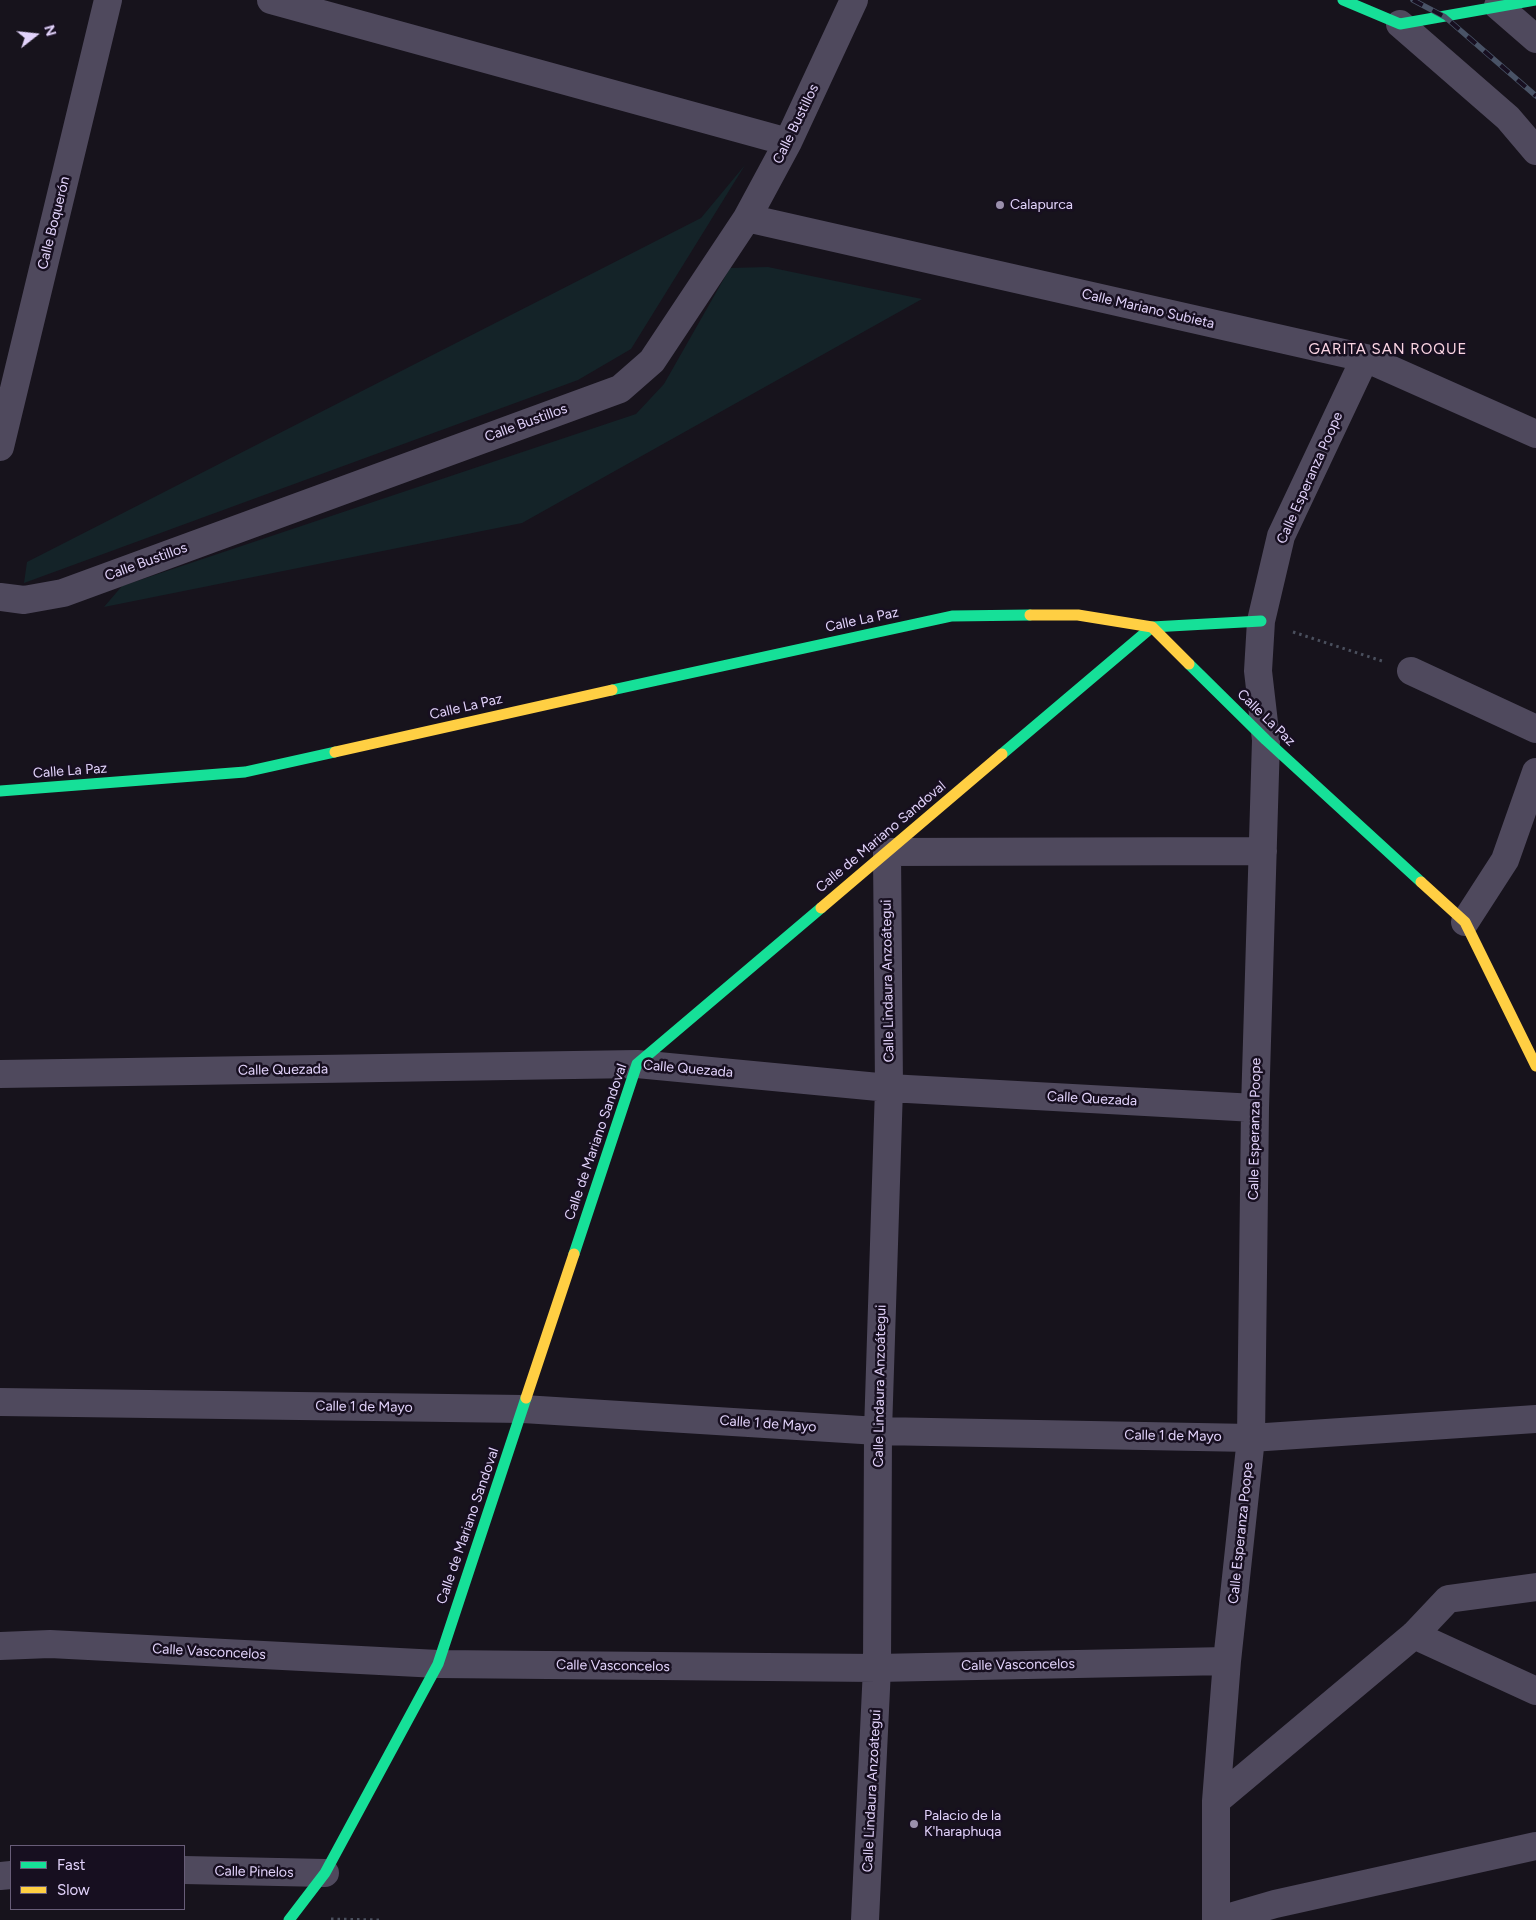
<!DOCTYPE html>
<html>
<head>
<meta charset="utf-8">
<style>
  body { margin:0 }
  #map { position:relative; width:1536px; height:1920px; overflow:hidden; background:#17131c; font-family:Figtree,sans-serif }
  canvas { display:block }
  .legend { position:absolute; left:10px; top:1845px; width:175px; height:65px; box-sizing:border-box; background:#170f20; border:1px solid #685d78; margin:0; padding:6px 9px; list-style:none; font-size:15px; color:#e2d3fb }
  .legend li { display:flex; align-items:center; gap:10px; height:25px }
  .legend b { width:25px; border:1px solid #685d78 }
  .north { position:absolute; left:10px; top:10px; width:50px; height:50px; -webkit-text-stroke:4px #170f20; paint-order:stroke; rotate:74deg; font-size:14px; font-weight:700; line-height:20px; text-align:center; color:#e2d3fb }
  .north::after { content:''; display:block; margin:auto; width:18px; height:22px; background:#e2d3fb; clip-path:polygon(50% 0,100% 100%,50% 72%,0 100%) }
</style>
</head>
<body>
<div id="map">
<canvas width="1536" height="1920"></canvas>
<ul class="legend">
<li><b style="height:6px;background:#16e098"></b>Fast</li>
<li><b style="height:6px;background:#ffcf43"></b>Slow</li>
</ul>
<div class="north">N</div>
</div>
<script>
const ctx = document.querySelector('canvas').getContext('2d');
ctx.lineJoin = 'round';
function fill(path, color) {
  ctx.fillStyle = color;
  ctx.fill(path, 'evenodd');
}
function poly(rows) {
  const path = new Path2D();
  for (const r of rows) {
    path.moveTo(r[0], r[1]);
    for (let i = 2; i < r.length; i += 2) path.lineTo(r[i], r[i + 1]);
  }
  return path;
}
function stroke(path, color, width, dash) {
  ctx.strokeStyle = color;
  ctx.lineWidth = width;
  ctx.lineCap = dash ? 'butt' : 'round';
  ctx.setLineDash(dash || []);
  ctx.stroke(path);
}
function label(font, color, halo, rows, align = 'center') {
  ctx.font = font + ' Figtree,sans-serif';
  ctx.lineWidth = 5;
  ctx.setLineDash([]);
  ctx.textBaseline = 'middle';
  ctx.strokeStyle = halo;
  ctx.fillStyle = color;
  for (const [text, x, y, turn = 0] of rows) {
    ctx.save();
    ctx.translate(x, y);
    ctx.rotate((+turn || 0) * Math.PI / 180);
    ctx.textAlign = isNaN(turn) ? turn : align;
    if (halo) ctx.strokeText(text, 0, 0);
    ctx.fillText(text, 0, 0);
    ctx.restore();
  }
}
const green = poly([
  [745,165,631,349,578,380,24,583,27,562,701,218],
  [768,267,922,299,522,523,104,607,122,586,636,414,664,384,730,268]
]);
const path = poly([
  [1293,632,1382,661],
  [331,1919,382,1920]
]);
const street = poly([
  [271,0,788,142],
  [1498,6,1536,39],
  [1400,24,1508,118,1536,151],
  [747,218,1365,358,1536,434],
  [0,447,108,0],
  [0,597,24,600,63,593,620,389,652,361,747,218,788,142,854,0],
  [1411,671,1536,729],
  [1465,922,1505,860,1536,772],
  [0,1074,637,1064,889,1088,1255,1108],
  [0,1402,523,1409,878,1431,1251,1438,1536,1419],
  [1414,1635,1536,1691],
  [0,1646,50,1644,438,1664,877,1668,1227,1661],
  [1216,1801,1414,1635,1448,1599,1536,1587],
  [184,1870,325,1873],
  [0,1876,11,1875],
  [865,1920,877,1668,878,1431,889,1088,887,852,1263,851],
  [1216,1920,1216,1801,1227,1661,1251,1438,1255,1108,1266,740,1258,671,1261,621,1281,536,1365,358],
  [1220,1920,1275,1904,1536,1846]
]);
const fast = poly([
  [1343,0,1400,24,1536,0],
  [1189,664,1266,740,1421,882],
  [612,690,952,616,1030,615],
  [1002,754,1152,627,1261,621],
  [0,791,245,772,335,752],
  [574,1254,637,1064,821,908],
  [289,1920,325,1873,438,1664,526,1398]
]);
const slow = poly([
  [1030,615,1078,615,1152,627,1189,664],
  [335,752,612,690],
  [1421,882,1465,922,1536,1066],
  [821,908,1002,754],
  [526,1398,574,1254]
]);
const rail = poly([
  [1413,0,1445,17,1536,96]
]);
const markers = [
  [1000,205,5,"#9b90ad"],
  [914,1824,5,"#9b90ad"]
];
const streetNames = [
  ["Calle Bustillos",796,124,-64],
  ["Calle Boquerón",54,223,-76],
  ["Calle Mariano Subieta",1148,309,13],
  ["Calle Bustillos",526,423,-20],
  ["Calle Esperanza Poope",1310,478,-66],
  ["Calle Bustillos",146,562,-20],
  ["Calle La Paz",862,620,-12],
  ["Calle La Paz",466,707,-13],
  ["Calle La Paz",1266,718,44],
  ["Calle La Paz",70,771,-4],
  ["Calle de Mariano Sandoval",881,837,-40],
  ["Calle Lindaura Anzoátegui",888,981,-91],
  ["Calle Quezada",688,1069,5],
  ["Calle Quezada",283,1070,-1],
  ["Calle Quezada",1092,1099,3],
  ["Calle Esperanza Poope",1255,1129,-89],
  ["Calle de Mariano Sandoval",596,1142,-71],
  ["Calle Lindaura Anzoátegui",880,1386,-89],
  ["Calle 1 de Mayo",364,1407,1],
  ["Calle 1 de Mayo",768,1424,4],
  ["Calle 1 de Mayo",1173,1436,1],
  ["Calle de Mariano Sandoval",468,1526,-71],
  ["Calle Esperanza Poope",1241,1533,-84],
  ["Calle Vasconcelos",209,1652,3],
  ["Calle Vasconcelos",1018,1665,-1],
  ["Calle Vasconcelos",613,1666,1],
  ["Calle Lindaura Anzoátegui",872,1791,-87],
  ["Calle Pinelos",254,1872,1]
];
const poiNames = [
  ["Calapurca",1010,205],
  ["Palacio de la",924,1816],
  ["K'haraphuqa",924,1832]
];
const neighbourhoodNames = [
  ["GARITA SAN ROQUE",1388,350]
];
fill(green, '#142328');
stroke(path, '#4a4f5d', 3, [2.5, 4]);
stroke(street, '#4f495d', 28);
stroke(fast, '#16e098', 11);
stroke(slow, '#ffcf43', 11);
stroke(rail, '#495366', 5.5);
stroke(rail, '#170f20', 4, [11]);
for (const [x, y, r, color] of markers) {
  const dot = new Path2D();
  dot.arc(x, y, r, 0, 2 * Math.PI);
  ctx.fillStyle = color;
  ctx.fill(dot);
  stroke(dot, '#170f20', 2);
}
label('14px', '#e2d3fb', '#170f20', streetNames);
label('14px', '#e2d3fb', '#170f20', poiNames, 'left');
ctx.letterSpacing = '1px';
label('15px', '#fbd5e3', '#170f20', neighbourhoodNames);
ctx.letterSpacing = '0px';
</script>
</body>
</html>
